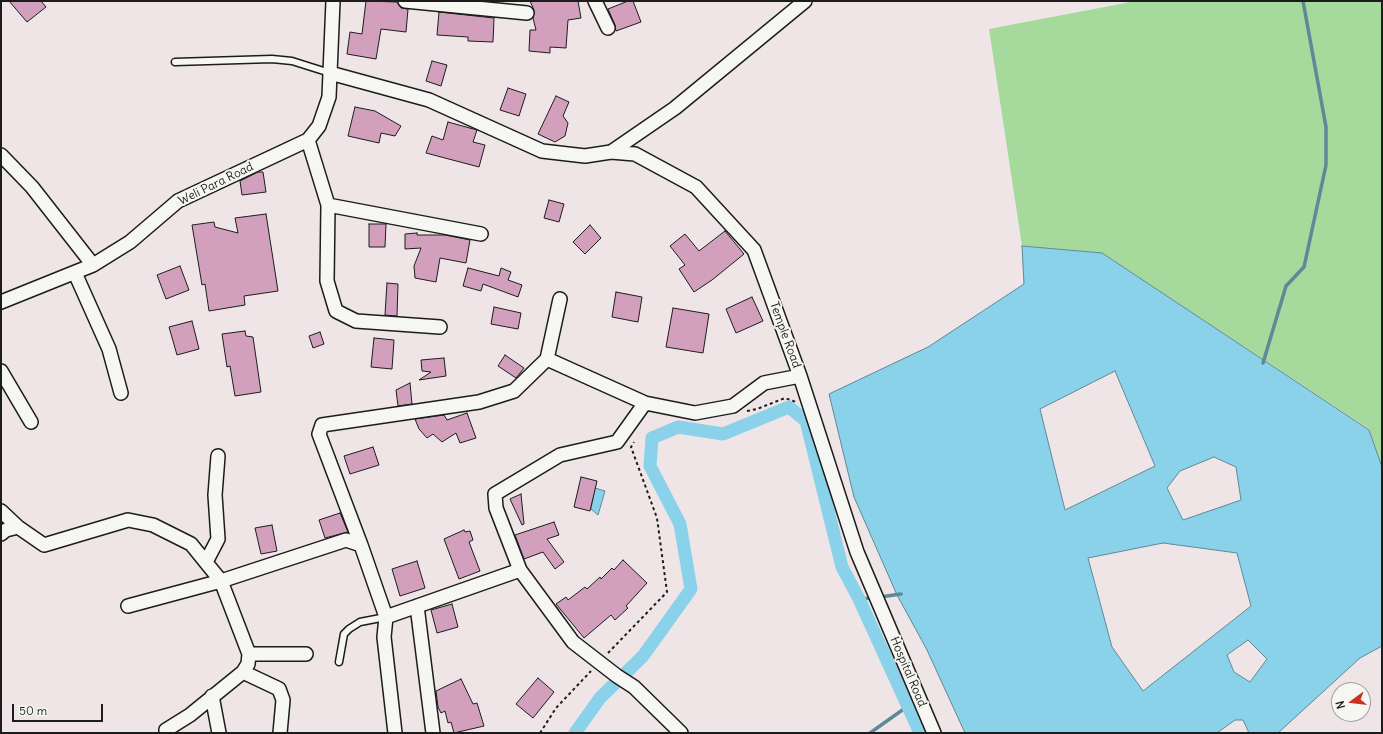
<!DOCTYPE html>
<html>
<head>
<meta charset="utf-8">
<style>
  body { margin:0 }
  #map { position:relative; width:1383px; height:734px; overflow:hidden; background:#efe5e7; font-family:Delius,sans-serif }
  canvas { display:block }
  .frame { position:absolute; inset:0; border:2px solid #1c1c1c; pointer-events:none }
  .north { position:absolute; left:1331px; top:682px; width:40px; height:40px; box-sizing:border-box; background:#f6f6f2; border:1px solid #9f9f9c; border-radius:50%; rotate:255deg; font-size:11px; font-weight:700; line-height:16px; text-align:center; color:#1c1c1c }
  .north::after { content:''; display:block; margin:auto; width:14px; height:18px; background:#c8321e; clip-path:polygon(50% 0,100% 100%,50% 72%,0 100%) }
  .scale { position:absolute; left:12px; top:704px; width:91px; height:18px; box-sizing:border-box; border:2px solid #1c1c1c; border-top:0; padding-left:5px; font-size:12px; line-height:14px; white-space:nowrap; color:#1c1c1c; -webkit-text-stroke:3px #f6f6f2; paint-order:stroke }
</style>
</head>
<body>
<div id="map">
<canvas width="1383" height="734"></canvas>
<div class="frame"></div>
<div class="north">N</div>
<div class="scale">50 m</div>
</div>
<script>
const ctx = document.querySelector('canvas').getContext('2d');
ctx.lineJoin = 'round';
function fill(path, color) {
  ctx.fillStyle = color;
  ctx.fill(path, 'evenodd');
}
function poly(rows) {
  const path = new Path2D();
  for (const r of rows) {
    path.moveTo(r[0], r[1]);
    for (let i = 2; i < r.length; i += 2) path.lineTo(r[i], r[i + 1]);
  }
  return path;
}
function stroke(path, color, width, dash) {
  ctx.strokeStyle = color;
  ctx.lineWidth = width;
  ctx.lineCap = dash ? 'butt' : 'round';
  ctx.setLineDash(dash || []);
  ctx.stroke(path);
}
function label(font, color, halo, rows, align = 'center') {
  ctx.font = font + ' Delius,sans-serif';
  ctx.lineWidth = 4;
  ctx.setLineDash([]);
  ctx.textBaseline = 'middle';
  ctx.strokeStyle = halo;
  ctx.fillStyle = color;
  for (const [text, x, y, turn = 0] of rows) {
    ctx.save();
    ctx.translate(x, y);
    ctx.rotate((+turn || 0) * Math.PI / 180);
    ctx.textAlign = isNaN(turn) ? turn : align;
    if (halo) ctx.strokeText(text, 0, 0);
    ctx.fillText(text, 0, 0);
    ctx.restore();
  }
}
const green = poly([
  [1136,1,1382,1,1382,467,1369,429,1102,253,1022,246,989,29]
]);
const water = poly([
  [1022,246,1102,253,1369,430,1382,467,1382,646,1360,658,1278,733,1249,733,1243,720,1235,720,1217,733,965,733,927,650,897,595,854,497,829,394,928,347,1024,284,1022,246],
  [1115,371,1155,466,1065,510,1040,409,1115,371],
  [1214,457,1236,467,1241,500,1183,520,1167,488,1180,471,1214,457],
  [1163,543,1237,553,1251,606,1143,691,1112,647,1088,558,1163,543],
  [1248,640,1267,659,1250,682,1234,672,1227,655,1248,640],
  [595,488,605,491,598,515,591,509,595,488]
]);
const stream = poly([
  [1263,363,1286,286,1304,267,1326,165,1326,127,1303,1],
  [880,597,901,594],
  [859,599,874,598],
  [870,733,908,706]
]);
const canal = poly([
  [575,733,600,698,643,656,691,589,680,524,650,466,652,438,678,427,723,434,789,407,806,421,842,567,859,599,920,733]
]);
const building = poly([
  [9,1,41,1,46,7,27,22,9,1],
  [366,1,397,2,401,8,408,9,406,32,381,29,376,59,347,54,350,32,362,34,366,1],
  [530,1,578,1,581,18,568,20,566,48,550,47,550,53,529,51,530,30,536,30,533,18,534,10,530,1],
  [628,1,633,1,641,22,616,31,615,25,608,9,628,1],
  [439,12,494,18,493,42,468,41,468,37,437,35,439,12],
  [432,61,447,65,441,86,426,81,432,61],
  [508,88,526,94,519,116,500,110,508,88],
  [556,96,569,102,563,116,568,123,565,136,555,142,538,134,556,96],
  [355,107,375,111,401,126,395,136,381,133,379,143,348,136,355,107],
  [448,122,477,130,473,142,485,145,479,167,426,153,432,136,443,140,448,122],
  [258,172,263,172,266,192,242,195,240,181,258,172],
  [549,200,564,204,559,222,544,218,549,200],
  [266,214,278,291,244,296,245,305,209,311,205,284,202,285,192,225,214,222,215,227,238,233,235,218,266,214],
  [369,224,386,224,385,247,369,247,369,224],
  [590,225,601,238,585,254,573,242,590,225],
  [725,231,744,254,712,280,694,292,679,269,685,265,670,246,685,234,699,251,725,231],
  [417,233,417,235,445,235,470,240,466,263,440,258,436,282,415,278,414,266,421,248,405,249,405,234,417,233],
  [180,266,189,290,166,299,157,275,180,266],
  [468,268,499,276,501,268,511,272,508,280,522,285,518,297,483,284,481,291,463,286,468,268],
  [387,283,398,284,397,316,385,315,387,283],
  [616,292,642,297,638,322,612,317,616,292],
  [752,297,763,321,736,333,726,309,752,297],
  [494,307,521,313,518,329,491,324,494,307],
  [673,308,709,314,703,353,666,347,673,308],
  [192,321,199,349,177,355,169,327,192,321],
  [245,331,246,336,253,337,261,392,235,396,230,366,227,367,222,334,245,331],
  [320,332,324,344,313,348,309,336,320,332],
  [374,338,394,340,392,369,371,367,374,338],
  [505,355,524,368,516,378,498,366,505,355],
  [444,358,446,376,419,380,431,372,422,371,421,360,444,358],
  [410,383,412,404,398,406,396,390,410,383],
  [467,413,476,438,460,443,456,433,442,442,433,434,427,438,419,429,415,419,444,415,447,420,467,413],
  [373,447,379,465,350,474,344,456,373,447],
  [581,477,597,481,590,511,574,507,581,477],
  [521,494,524,524,522,525,510,499,521,494],
  [340,513,348,532,325,538,319,520,340,513],
  [554,522,559,535,547,539,564,562,555,569,543,552,524,559,515,535,554,522],
  [272,525,277,551,261,554,255,528,272,525],
  [464,530,465,532,470,531,473,540,469,542,480,571,459,579,444,539,464,530],
  [623,560,647,583,626,606,628,608,615,620,611,615,584,638,556,604,566,597,568,600,585,587,587,589,600,577,601,579,612,568,614,570,623,560],
  [417,561,425,588,400,596,392,569,417,561],
  [452,604,458,627,437,633,431,610,452,604],
  [538,678,554,692,533,718,516,704,538,678],
  [461,679,473,704,477,703,484,726,454,733,451,722,448,723,445,711,441,713,438,707,436,691,461,679]
]);
const path = poly([
  [747,411,757,409,785,398,796,402],
  [608,653,667,592,657,518,631,447,634,442],
  [540,733,556,708,591,671]
]);
const service = poly([
  [175,62,272,59,292,61,330,73],
  [339,662,344,634,349,629,360,622,386,617]
]);
const minor = poly([
  [405,1,527,13],
  [595,1,608,28],
  [330,73,429,100,542,151,585,156,611,152,635,154,696,187,754,250,800,376,857,552,934,733],
  [308,140,328,205,327,281,336,311,356,321,440,327],
  [611,152,675,108,805,1],
  [1,155,32,187,93,265],
  [328,205,481,234],
  [75,273,109,349,121,393],
  [1,302,93,265,130,242,178,201,308,140,319,126,329,97,333,1],
  [547,359,645,403,695,413,733,406,764,383,800,376],
  [1,371,31,422],
  [645,403,617,442,560,455,495,494,496,508,520,570,573,642,617,676,634,687,681,733],
  [1,511,18,527],
  [1,534,6,530,18,527,44,545,128,520,153,525,191,544,221,581,346,540,361,545,386,617,384,637,395,733],
  [361,545,319,434,322,425,479,402,514,391,547,359,560,299],
  [206,562,218,539,215,495,218,456],
  [128,606,221,581,249,654,248,664,243,672,190,715,166,730,166,733],
  [417,606,433,733],
  [386,617,520,570],
  [249,654,306,654],
  [243,672,279,689,283,700,280,733],
  [212,696,219,733]
]);
const streetNames = [
  ["Weli Para Road",216,184,-26],
  ["Temple Road",785,335,70],
  ["Hospital Road",908,672,67]
];
fill(green, '#a6da9c');
fill(water, '#89d2ea');
stroke(water, '#5d8998', 1);
stroke(stream, '#5d8998', 3.5);
stroke(canal, '#89d2ea', 13);
fill(building, '#d2a0bd');
stroke(building, '#1c1c1c', 1);
stroke(service, '#1c1c1c', 9);
stroke(minor, '#1c1c1c', 16);
stroke(path, '#1c1c1c', 2, [3, 3]);
stroke(service, '#f6f6f2', 6);
stroke(minor, '#f6f6f2', 13);
label('12px', '#1c1c1c', '#f6f6f2', streetNames);
</script>
</body>
</html>
